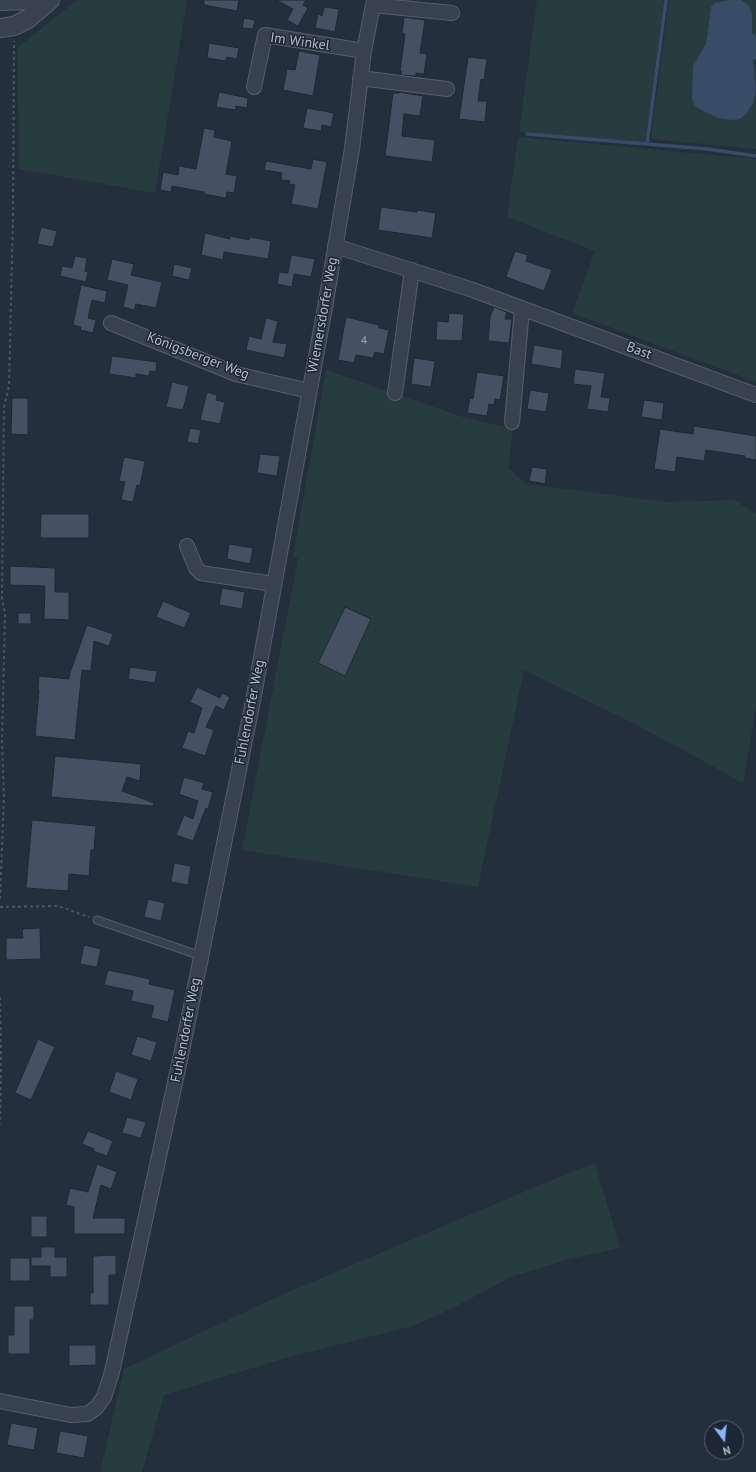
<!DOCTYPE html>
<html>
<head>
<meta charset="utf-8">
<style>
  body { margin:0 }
  #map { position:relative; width:756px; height:1472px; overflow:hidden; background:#242f3e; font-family:"PT Sans",sans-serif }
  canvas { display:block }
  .north { position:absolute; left:704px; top:1420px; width:40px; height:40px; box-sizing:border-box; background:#1d2633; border:1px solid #59626f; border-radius:50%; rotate:165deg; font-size:11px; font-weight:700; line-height:16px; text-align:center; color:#b4bcc9 }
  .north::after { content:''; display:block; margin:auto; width:14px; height:18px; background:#8ab4f8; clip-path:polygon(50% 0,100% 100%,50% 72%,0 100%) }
</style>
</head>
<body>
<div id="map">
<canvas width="756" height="1472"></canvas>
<div class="north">N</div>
</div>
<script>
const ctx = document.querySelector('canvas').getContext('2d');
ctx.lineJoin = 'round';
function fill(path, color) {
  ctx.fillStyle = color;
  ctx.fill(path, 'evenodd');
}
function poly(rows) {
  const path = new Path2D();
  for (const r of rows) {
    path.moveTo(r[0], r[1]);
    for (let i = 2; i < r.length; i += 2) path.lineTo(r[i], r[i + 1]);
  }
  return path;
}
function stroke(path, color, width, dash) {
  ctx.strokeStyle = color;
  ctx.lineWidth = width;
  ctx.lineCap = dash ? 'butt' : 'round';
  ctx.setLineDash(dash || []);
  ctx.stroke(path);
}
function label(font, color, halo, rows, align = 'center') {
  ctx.font = font + ' "PT Sans",sans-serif';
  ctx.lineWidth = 3;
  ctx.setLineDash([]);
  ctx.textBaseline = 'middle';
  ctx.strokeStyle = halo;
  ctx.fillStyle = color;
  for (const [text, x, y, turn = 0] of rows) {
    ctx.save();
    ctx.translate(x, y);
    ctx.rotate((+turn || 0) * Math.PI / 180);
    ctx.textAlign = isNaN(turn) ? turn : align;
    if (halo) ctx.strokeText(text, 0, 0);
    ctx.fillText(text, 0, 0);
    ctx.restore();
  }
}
const green = poly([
  [77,0,187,0,155,193,19,169,17,48],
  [537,0,664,0,645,142,519,132],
  [669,0,756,0,756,37,752,33,752,14,749,6,729,0,715,3,711,7,706,44,693,66,696,106,718,118,732,120,756,90,753,59,756,59,756,149,651,139],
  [518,137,756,159,756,382,572,313,595,251,507,217],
  [326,370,463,417,513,429,508,468,526,484,666,502,735,500,756,514,756,705,743,783,635,724,524,670,478,887,242,850,298,559,293,556],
  [595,1163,620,1248,569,1259,511,1277,453,1308,413,1326,289,1357,164,1395,142,1472,100,1472,124,1369,272,1299,540,1185]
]);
const water = poly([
  [729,0,741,0,749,6,752,14,752,33,756,37,756,59,753,60,756,90,753,103,747,113,740,119,732,120,718,118,702,110,695,106,692,98,693,66,706,44,711,7,715,3]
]);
const stream = poly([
  [527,134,707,149,756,156],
  [647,144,666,0]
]);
const building = poly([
  [204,0,239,0,237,11,204,5,204,0],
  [276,0,306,0,303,5,308,8,298,26,287,20,293,9,276,0],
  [324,7,339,9,335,32,315,28,318,14,322,16,324,7],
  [404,17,425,20,420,53,427,54,424,74,416,73,416,76,401,75,402,72,400,71,405,34,402,33,404,17],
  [244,18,255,20,253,29,242,28,244,18],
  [209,43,239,48,237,59,227,57,226,61,207,58,209,43],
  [299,51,320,55,313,96,283,90,287,69,295,70,299,51],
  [468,57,487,59,484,80,481,79,478,101,487,101,485,122,459,119,468,57],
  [219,92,248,98,247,108,236,106,236,110,216,107,219,92],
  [399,92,423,96,420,116,404,114,402,136,435,140,432,162,385,156,393,93,399,93,399,92],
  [307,108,334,113,331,127,322,125,321,131,303,128,307,108],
  [204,128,215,130,214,137,232,141,226,174,237,176,234,193,227,192,226,198,204,194,204,192,172,186,171,192,160,190,163,172,178,175,179,166,196,169,204,128],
  [313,159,327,162,318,209,291,204,295,185,289,184,290,181,281,180,282,173,264,170,266,161,311,169,313,159],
  [381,207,417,212,417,210,436,213,432,238,378,230,381,207],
  [41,227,57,231,53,247,37,244,41,227],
  [205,233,230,239,230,236,249,240,250,237,271,241,268,259,224,252,223,260,201,255,205,233],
  [515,251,528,255,526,261,552,270,544,291,506,277,515,251],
  [291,255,315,259,311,277,294,274,292,287,277,284,279,272,288,273,291,255],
  [75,256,87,258,85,271,88,272,86,282,60,276,62,266,72,268,75,256],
  [112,259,134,264,131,275,162,282,156,308,136,304,134,310,123,307,128,285,107,280,112,259],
  [174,264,192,268,189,280,172,276,174,264],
  [81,285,107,291,105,303,92,300,88,318,96,320,93,333,80,330,81,327,73,325,81,285],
  [494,307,507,312,505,319,512,319,509,343,488,341,490,317,494,307],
  [449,313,464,314,462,341,436,340,437,321,448,322,449,313],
  [346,317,379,325,379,328,389,330,384,354,375,352,373,358,356,355,354,363,338,360,346,317],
  [266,318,278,321,273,342,287,344,284,358,246,350,249,336,261,339,266,318],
  [534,345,563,350,561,369,531,364,534,345],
  [112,356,157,362,156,372,150,371,149,376,136,374,136,378,109,374,112,356],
  [414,358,435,361,431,387,411,384,414,358],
  [575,369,605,373,601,397,610,398,608,412,587,409,591,386,573,384,575,369],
  [477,372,504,376,500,400,495,399,494,405,489,404,487,416,467,413,470,398,473,399,477,372],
  [172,382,189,386,183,410,166,407,172,382],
  [530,390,549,393,546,412,527,409,530,390],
  [207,392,217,395,216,400,225,402,220,424,200,420,207,392],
  [12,398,28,398,28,435,11,434,12,398],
  [644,400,664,403,662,420,641,417,644,400],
  [694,426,756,436,756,460,744,458,745,456,706,450,704,461,677,457,675,472,654,469,660,429,693,434,694,426],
  [190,428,201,430,198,444,187,442,190,428],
  [260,454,280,456,277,476,257,473,260,454],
  [124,457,145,461,140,486,137,485,133,502,121,500,125,482,119,481,124,457],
  [532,467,547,469,545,484,529,481,532,467],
  [41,514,89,514,89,538,40,538,41,514],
  [229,544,253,548,250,564,227,559,229,544],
  [10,566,55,568,55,592,69,592,69,620,44,619,45,586,10,585,10,566],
  [222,588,245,592,242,609,219,605,222,588],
  [163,601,191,613,184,628,156,617,163,601],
  [345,607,371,619,345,676,318,663,345,607],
  [18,613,31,613,31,624,18,624,18,613],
  [87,625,113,634,109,646,94,641,91,671,82,670,75,740,35,736,39,690,38,690,39,676,69,679,70,673,87,625],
  [130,667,157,671,155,683,128,679,130,667],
  [197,687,220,698,222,693,230,697,224,710,216,706,206,727,214,730,205,756,182,748,188,731,194,733,202,708,190,702,197,687],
  [55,756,141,764,140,781,127,777,122,791,154,803,153,806,51,797,55,756],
  [184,777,204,783,202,789,213,792,208,809,206,808,193,841,176,835,184,815,193,819,198,801,179,794,184,777],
  [32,820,96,826,94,850,91,850,89,876,69,874,68,891,26,888,32,820],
  [174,863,191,866,188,885,171,882,174,863],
  [148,899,165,903,161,921,144,917,148,899],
  [40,928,41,959,6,960,6,938,23,938,22,929,40,928],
  [84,945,101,949,97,967,80,964,84,945],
  [108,970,150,979,149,984,175,990,168,1022,151,1018,154,1006,131,1001,133,991,104,985,108,970],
  [137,1036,157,1042,151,1061,131,1055,137,1036],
  [38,1039,55,1047,31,1100,15,1093,38,1039],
  [116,1071,138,1079,131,1100,109,1092,116,1071],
  [127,1117,146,1122,141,1138,122,1133,127,1117],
  [88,1131,113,1141,107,1156,93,1151,94,1149,82,1144,88,1131],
  [97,1164,117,1172,111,1189,101,1185,93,1218,125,1218,125,1234,74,1234,74,1207,66,1205,70,1188,88,1192,97,1164],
  [31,1216,47,1216,47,1237,31,1237,31,1216],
  [41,1247,55,1247,55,1257,67,1257,67,1277,50,1277,50,1266,31,1266,31,1257,41,1257,41,1247],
  [116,1255,116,1275,109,1275,109,1305,90,1305,90,1293,93,1293,93,1256,116,1255],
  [10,1258,30,1258,30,1281,10,1281,10,1258],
  [14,1306,34,1306,34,1320,30,1320,30,1354,8,1354,8,1335,14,1335,14,1306],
  [69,1345,96,1345,96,1365,69,1366,69,1345],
  [11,1423,38,1428,34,1450,7,1445,11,1423],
  [60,1431,88,1436,84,1458,56,1453,60,1431]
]);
const path = poly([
  [0,899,4,796,2,743,5,613,2,599,4,407,9,386,13,217,14,41],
  [0,907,58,906,89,917],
  [0,997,1,1059,0,1124]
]);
const service = poly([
  [97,920,201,956]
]);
const minor = poly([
  [373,5,452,13],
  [360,78,447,89],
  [254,87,265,35,364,51],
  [335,246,470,289,756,395],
  [111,323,236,374,309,391],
  [395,393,412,270],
  [512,422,522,309],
  [187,546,196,568,201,573,274,584],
  [0,1401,71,1415,87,1414,96,1408,104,1397,112,1372,183,1046,253,701,325,307,352,149,364,51,374,0]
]);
const tertiary = poly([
  [0,1,32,0],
  [0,28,14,26,28,19,50,0]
]);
const numberNames = [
  ["4",364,341]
];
const streetNames = [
  ["Im Winkel",300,42,8],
  ["Wiemersdorfer Weg",323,315,-80],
  ["Bast",639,351,20],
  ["Königsberger Weg",198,356,21],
  ["Fuhlendorfer Weg",250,712,-79],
  ["Fuhlendorfer Weg",186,1030,-79]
];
fill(green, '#263c3f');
fill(water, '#394c67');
stroke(stream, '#394c67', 3.5);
fill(building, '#455162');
stroke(building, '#1f2835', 1);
stroke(service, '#565f6c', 9);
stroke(minor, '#565f6c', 16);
stroke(tertiary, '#565f6c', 20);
stroke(path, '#44595c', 2, [3, 3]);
stroke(service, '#38414e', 7);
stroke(minor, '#38414e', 14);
stroke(tertiary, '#38414e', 18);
label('12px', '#98a1af', null, numberNames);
label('14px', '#b4bcc9', '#1d2633', streetNames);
</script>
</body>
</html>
